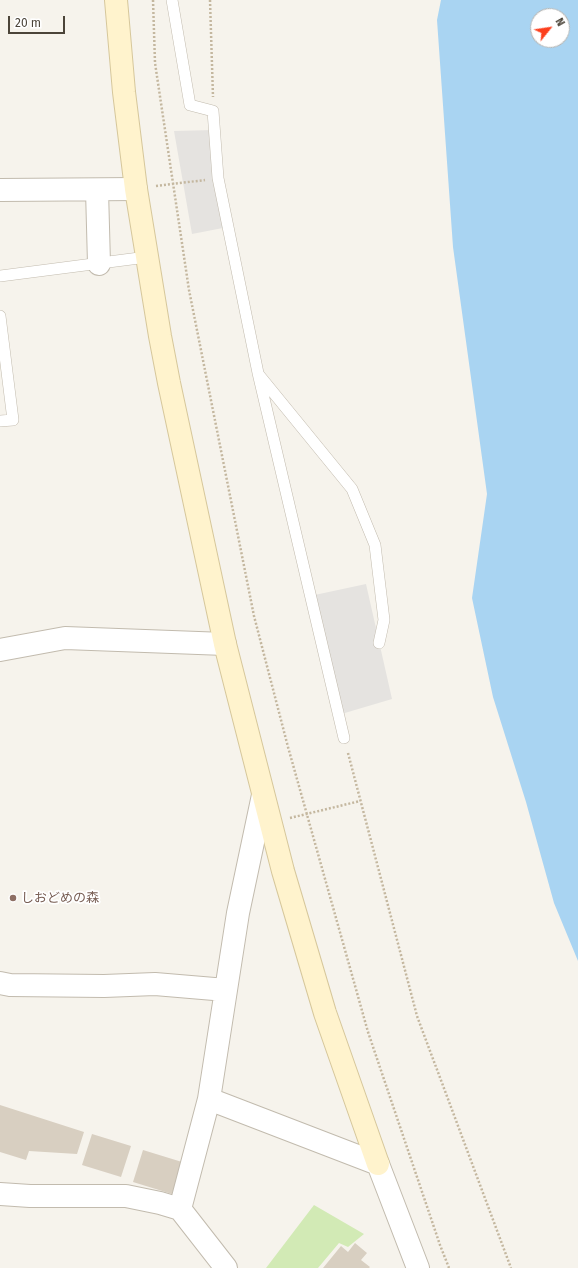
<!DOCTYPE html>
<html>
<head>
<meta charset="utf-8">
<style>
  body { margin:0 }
  #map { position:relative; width:578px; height:1268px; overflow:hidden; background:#f6f3ec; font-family:"Fira Sans",sans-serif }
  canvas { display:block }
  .north { position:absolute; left:530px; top:8px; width:40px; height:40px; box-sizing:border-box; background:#fff; border:1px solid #b7b4b0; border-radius:50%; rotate:60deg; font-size:11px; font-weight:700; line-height:16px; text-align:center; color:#4b4439 }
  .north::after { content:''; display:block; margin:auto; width:14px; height:18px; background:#fc3f1d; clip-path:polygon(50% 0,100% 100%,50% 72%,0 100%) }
  .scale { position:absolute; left:8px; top:16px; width:57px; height:18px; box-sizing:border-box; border:2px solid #4b4439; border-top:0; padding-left:5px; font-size:12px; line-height:14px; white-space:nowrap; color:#4b4439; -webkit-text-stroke:3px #fff; paint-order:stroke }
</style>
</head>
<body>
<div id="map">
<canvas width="578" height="1268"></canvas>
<div class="north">N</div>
<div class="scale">20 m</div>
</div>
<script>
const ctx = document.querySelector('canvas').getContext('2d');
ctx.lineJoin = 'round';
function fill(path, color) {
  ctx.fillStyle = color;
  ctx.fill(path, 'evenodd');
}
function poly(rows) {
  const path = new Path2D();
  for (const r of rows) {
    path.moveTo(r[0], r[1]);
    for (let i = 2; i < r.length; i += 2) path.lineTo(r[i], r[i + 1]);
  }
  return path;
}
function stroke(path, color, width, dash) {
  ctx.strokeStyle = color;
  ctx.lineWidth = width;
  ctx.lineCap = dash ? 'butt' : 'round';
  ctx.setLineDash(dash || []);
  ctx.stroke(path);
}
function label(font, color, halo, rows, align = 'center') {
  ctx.font = font + ' "Fira Sans","Noto Sans JP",sans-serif';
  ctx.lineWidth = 3.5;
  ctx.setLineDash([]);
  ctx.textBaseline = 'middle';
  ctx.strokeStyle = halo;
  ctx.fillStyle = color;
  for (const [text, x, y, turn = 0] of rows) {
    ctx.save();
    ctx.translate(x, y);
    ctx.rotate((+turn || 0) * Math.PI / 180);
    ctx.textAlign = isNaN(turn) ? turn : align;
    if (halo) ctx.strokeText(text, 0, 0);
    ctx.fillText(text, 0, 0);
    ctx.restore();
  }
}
const green = poly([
  [314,1205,364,1234,348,1247,339,1243,318,1268,266,1268]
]);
const parking = poly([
  [214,130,228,227,192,234,174,131],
  [366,584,392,699,338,715,310,596]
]);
const water = poly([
  [441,0,578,0,578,961,554,903,526,802,493,697,472,598,487,494,453,247,437,20],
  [538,16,562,16,562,40,538,40]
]);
const building = poly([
  [0,1105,84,1132,77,1154,29,1151,26,1160,0,1152],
  [92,1134,131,1146,121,1177,82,1165],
  [143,1150,182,1162,172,1194,133,1182],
  [355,1243,367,1253,361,1260,370,1267,369,1268,323,1268,341,1246,348,1252]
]);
const path = poly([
  [153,0,155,63,189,290,254,616,288,747,368,1032,440,1245,449,1268],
  [210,0,213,97],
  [156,186,205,180],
  [348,753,417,1016,511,1268],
  [290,818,360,801]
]);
const lane = poly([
  [172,0,190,105,213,111,218,178,258,373,344,738],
  [0,276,147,257],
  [0,316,13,420,0,421],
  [259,375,352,489,375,545,384,620,379,643]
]);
const street = poly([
  [0,190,136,189],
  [97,190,99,264],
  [0,650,65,638,225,644],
  [0,983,10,985,104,986,155,984,226,990],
  [209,1099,378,1164,418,1268],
  [0,1194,30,1196,126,1196,160,1203,180,1209,226,1268],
  [180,1209,209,1099,238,913,263,795]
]);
const secondary = poly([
  [116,0,124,92,136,189,160,336,169,383,225,644,283,871,325,1013,378,1164]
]);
const markers = [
  [13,898,4,"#8d6e63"]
];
const educationNames = [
  ["しおどめの森",21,898]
];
fill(green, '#d2eab5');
fill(parking, '#e5e3e0');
fill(water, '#a9d4f2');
fill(building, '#d8cfc1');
stroke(lane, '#c2bbae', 12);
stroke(street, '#c2bbae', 24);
stroke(secondary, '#d6c79b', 24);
stroke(path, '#c4b79f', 2.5, [2, 2]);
stroke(lane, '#fff', 11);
stroke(street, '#fff', 22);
stroke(secondary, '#fff3cd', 22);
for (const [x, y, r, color] of markers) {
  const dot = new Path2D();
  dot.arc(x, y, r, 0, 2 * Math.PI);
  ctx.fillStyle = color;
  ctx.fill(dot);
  stroke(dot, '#fff', 1.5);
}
label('13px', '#785e54', '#fff', educationNames, 'left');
</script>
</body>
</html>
